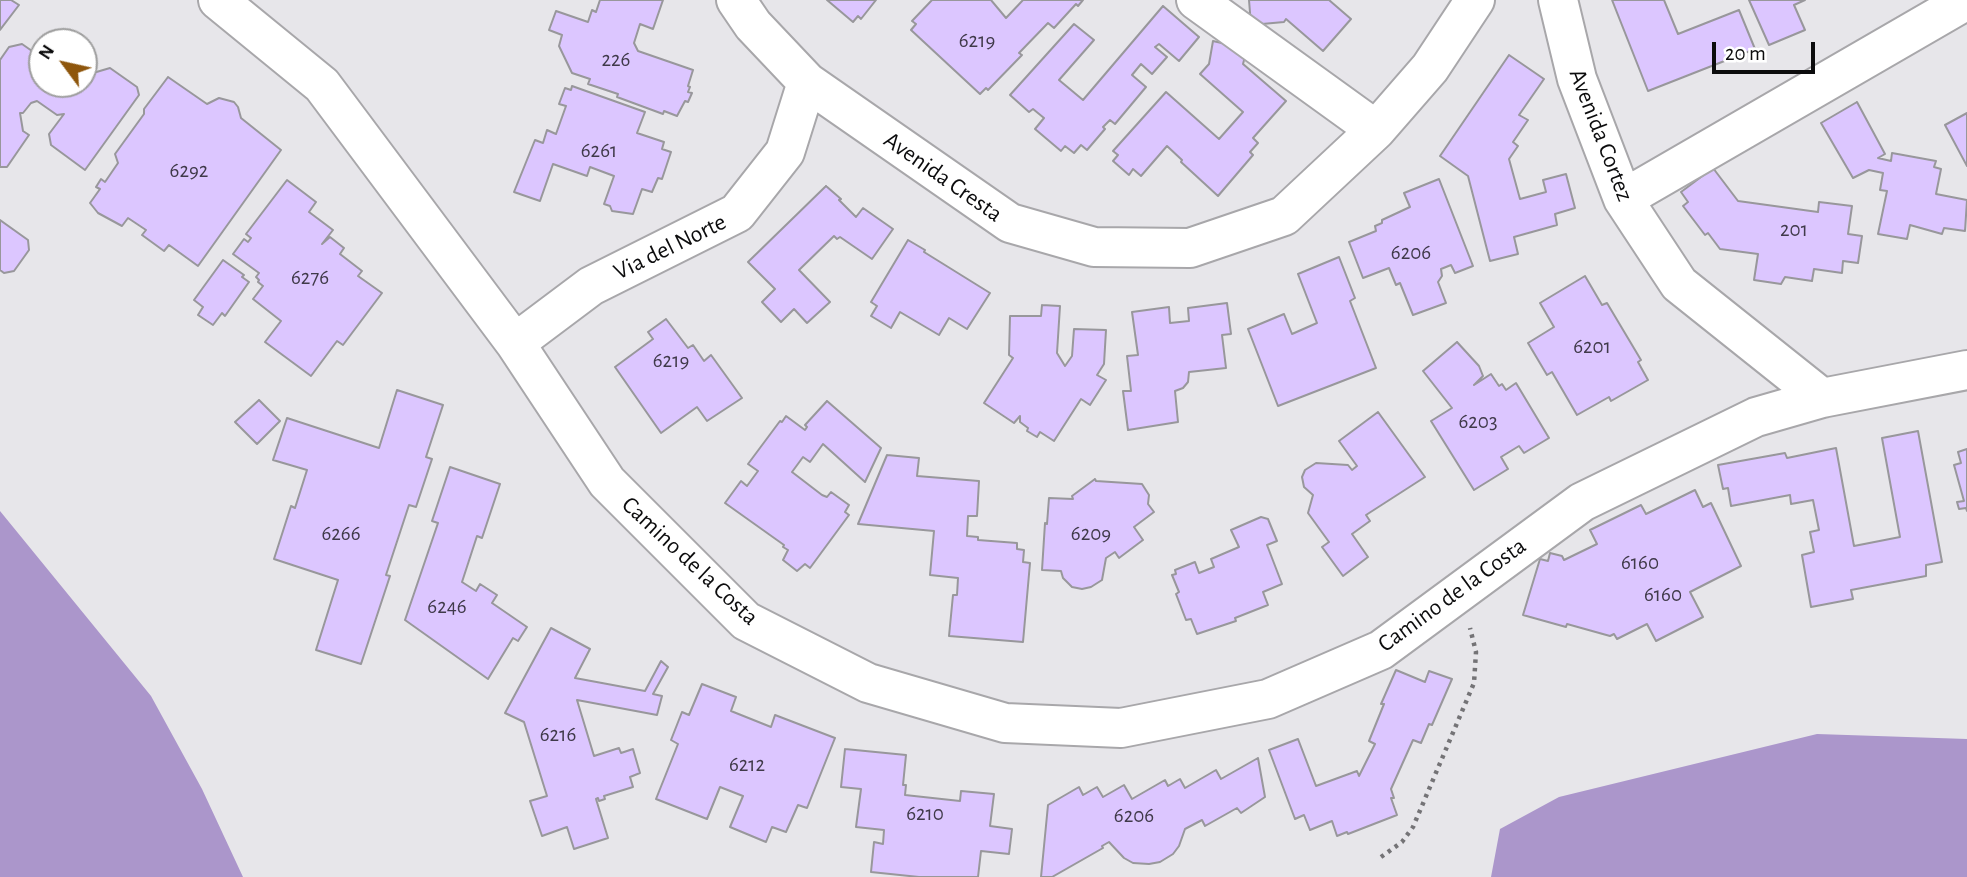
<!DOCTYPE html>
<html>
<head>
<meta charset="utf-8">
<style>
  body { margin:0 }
  #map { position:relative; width:1967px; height:877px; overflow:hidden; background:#e7e6ea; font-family:"Alegreya Sans",sans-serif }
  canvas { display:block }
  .north { position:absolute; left:28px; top:28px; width:70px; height:70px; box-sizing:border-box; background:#fff; border:2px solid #9e9e9e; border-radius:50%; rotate:303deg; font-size:19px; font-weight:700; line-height:28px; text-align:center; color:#0c0c0d }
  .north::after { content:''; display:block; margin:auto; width:24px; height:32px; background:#8e560c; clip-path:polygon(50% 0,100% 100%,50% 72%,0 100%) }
  .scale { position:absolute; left:1712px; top:42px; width:103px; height:32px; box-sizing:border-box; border:4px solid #0c0c0d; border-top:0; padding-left:9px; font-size:21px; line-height:24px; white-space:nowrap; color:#0c0c0d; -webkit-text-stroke:5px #fff; paint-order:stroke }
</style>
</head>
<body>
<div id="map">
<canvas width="1967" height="877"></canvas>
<div class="north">N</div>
<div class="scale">20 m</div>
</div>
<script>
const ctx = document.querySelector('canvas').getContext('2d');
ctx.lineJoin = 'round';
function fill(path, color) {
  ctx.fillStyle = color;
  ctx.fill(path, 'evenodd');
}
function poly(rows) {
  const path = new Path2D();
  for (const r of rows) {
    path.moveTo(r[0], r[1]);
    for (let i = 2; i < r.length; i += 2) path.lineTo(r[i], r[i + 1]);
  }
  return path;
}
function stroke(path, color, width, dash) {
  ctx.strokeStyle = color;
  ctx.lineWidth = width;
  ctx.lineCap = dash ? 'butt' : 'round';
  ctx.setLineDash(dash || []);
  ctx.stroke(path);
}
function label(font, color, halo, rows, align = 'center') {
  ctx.font = font + ' "Alegreya Sans",sans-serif';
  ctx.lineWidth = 5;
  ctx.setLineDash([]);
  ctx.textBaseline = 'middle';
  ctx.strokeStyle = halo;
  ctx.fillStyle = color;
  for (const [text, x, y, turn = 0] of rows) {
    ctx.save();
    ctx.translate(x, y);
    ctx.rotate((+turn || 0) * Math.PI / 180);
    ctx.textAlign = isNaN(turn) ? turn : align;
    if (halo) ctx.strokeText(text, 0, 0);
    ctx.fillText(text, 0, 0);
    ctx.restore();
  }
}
const water = poly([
  [0,511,151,696,202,789,243,877,0,877],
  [1817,734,1967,739,1967,877,1491,877,1500,829,1559,797]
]);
const building = poly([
  [0,0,11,0,19,5,0,30,0,0],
  [600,0,663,0,653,29,640,24,634,43,638,51,693,70,688,86,690,87,688,92,692,93,688,102,685,101,677,116,664,111,663,114,617,97,618,94,588,84,590,79,572,73,559,46,562,35,549,30,556,11,588,22,592,10,596,12,600,0],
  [827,0,876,0,861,19,858,16,853,22,827,0],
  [932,0,991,0,1006,18,1023,0,1083,0,1078,6,1076,4,1054,28,1048,23,1019,53,1022,55,988,90,986,88,980,94,911,30,916,24,912,21,932,0],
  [1249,0,1329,0,1351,19,1323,51,1286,19,1284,22,1251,25,1249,0],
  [1612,0,1664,0,1678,34,1739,10,1755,49,1648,91,1612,0],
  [1749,0,1805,0,1794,5,1805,30,1769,45,1749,0],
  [1163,6,1199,37,1179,61,1159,44,1155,47,1167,57,1152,74,1141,64,1132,75,1146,87,1115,124,1110,120,1103,127,1105,129,1087,150,1081,145,1074,153,1065,146,1061,151,1035,129,1044,118,1033,109,1029,112,1010,95,1074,24,1094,40,1059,80,1083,100,1163,6],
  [1213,41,1247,49,1243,64,1286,101,1253,138,1258,143,1250,152,1253,155,1218,196,1181,162,1182,160,1167,146,1141,176,1133,169,1129,175,1113,161,1118,155,1113,151,1166,92,1219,139,1243,112,1200,74,1209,64,1213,41],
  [22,44,42,58,42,84,76,84,82,88,93,73,110,68,137,87,139,95,85,170,51,145,49,134,64,114,57,115,37,101,31,103,23,113,20,113,23,131,29,135,7,167,0,167,0,60,9,47,22,44],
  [1509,55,1544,79,1519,115,1528,120,1513,142,1518,146,1509,159,1520,199,1546,192,1543,180,1566,174,1575,208,1555,214,1557,225,1514,237,1518,254,1490,261,1468,176,1440,156,1509,55],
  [168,77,207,104,219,98,234,102,238,107,241,118,281,150,198,266,169,245,164,251,142,235,146,230,128,218,122,226,98,213,90,203,100,189,96,187,101,179,105,182,118,163,115,154,144,114,144,109,168,77],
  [572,86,645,112,637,133,664,142,662,149,671,152,662,179,658,178,652,192,642,189,633,214,612,211,610,206,604,204,614,176,590,167,587,176,553,164,540,201,514,192,535,140,543,143,547,130,556,134,566,106,559,104,565,88,571,90,572,86],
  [1857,102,1885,154,1878,158,1891,161,1892,153,1936,161,1934,167,1941,169,1936,194,1967,200,1965,231,1944,228,1942,234,1910,225,1907,239,1878,234,1887,191,1880,190,1883,173,1869,170,1853,178,1821,123,1857,102],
  [1967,113,1967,166,1945,125,1967,113],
  [1713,168,1738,201,1818,212,1819,202,1852,206,1848,234,1862,236,1858,263,1843,261,1842,273,1814,269,1812,281,1785,277,1781,284,1754,280,1758,254,1720,249,1708,233,1705,235,1683,206,1688,202,1681,192,1713,168],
  [1439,179,1473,266,1455,273,1451,265,1441,269,1442,276,1438,282,1446,303,1413,315,1400,283,1396,285,1389,268,1363,278,1349,242,1376,231,1375,226,1382,223,1382,220,1410,207,1404,193,1439,179],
  [287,180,316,202,309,212,333,230,322,244,330,237,344,248,340,254,362,271,358,276,382,293,343,345,337,341,311,376,265,342,281,321,253,299,263,286,258,282,259,280,256,277,259,273,233,254,244,239,248,242,251,238,246,234,287,180],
  [826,186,841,199,839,200,856,217,863,208,893,229,872,259,840,237,837,239,834,236,799,270,830,302,807,323,794,309,781,322,762,302,775,289,748,262,826,186],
  [0,220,28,240,29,250,14,271,4,273,0,270,0,220],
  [908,240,925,250,924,252,990,293,967,329,949,318,939,335,900,312,891,328,871,316,877,306,871,302,908,240],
  [1339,257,1355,298,1350,301,1376,368,1278,406,1248,329,1284,314,1292,334,1317,323,1298,274,1339,257],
  [223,260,244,275,242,277,249,282,225,316,222,313,213,325,198,315,203,307,194,300,223,260],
  [1585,276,1602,305,1607,303,1641,360,1638,362,1648,380,1611,401,1609,397,1577,415,1552,372,1547,375,1528,343,1554,327,1540,303,1585,276],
  [1227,303,1231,334,1222,335,1226,368,1189,372,1188,382,1183,388,1175,391,1178,422,1128,430,1123,391,1131,391,1127,356,1138,355,1132,312,1169,307,1170,323,1189,321,1188,308,1227,303],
  [1042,305,1060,306,1057,353,1065,366,1072,356,1074,329,1106,330,1104,364,1097,375,1106,380,1090,405,1081,399,1054,441,1040,432,1037,437,1027,431,1028,428,1020,422,1020,416,1014,423,984,403,1013,358,1009,355,1010,316,1041,316,1042,305],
  [666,319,688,348,693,345,704,361,711,355,742,398,707,421,697,407,661,433,615,367,653,339,648,332,666,319],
  [1457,342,1479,366,1483,376,1474,385,1491,374,1499,386,1502,384,1506,390,1516,383,1549,438,1524,453,1519,446,1501,457,1508,469,1474,490,1431,421,1452,408,1423,371,1457,342],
  [397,390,443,405,426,457,432,459,416,507,409,505,386,575,390,576,361,664,316,650,338,580,274,559,291,506,295,508,307,470,273,460,287,418,379,448,397,390],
  [259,400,280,421,257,444,235,422,259,400],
  [827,401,881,448,865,482,823,444,810,462,803,457,792,472,822,495,827,497,831,492,849,505,845,512,849,515,810,568,805,564,797,571,783,560,788,550,783,547,784,545,725,503,741,481,747,486,758,471,748,464,780,421,782,422,786,416,805,430,807,427,805,425,827,401],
  [1378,412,1425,477,1366,515,1370,521,1352,534,1368,557,1343,576,1322,547,1329,542,1308,513,1313,495,1304,487,1302,477,1305,470,1316,463,1348,465,1352,470,1357,466,1339,441,1378,412],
  [1918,431,1942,562,1926,565,1926,576,1851,590,1853,599,1811,607,1802,555,1814,552,1810,532,1819,530,1813,500,1791,504,1790,495,1731,506,1728,488,1723,489,1718,465,1785,453,1787,458,1836,448,1854,546,1900,537,1882,438,1918,431],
  [1967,449,1967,511,1966,508,1959,509,1957,502,1964,501,1954,465,1961,463,1958,452,1967,449],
  [887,455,919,458,917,476,979,481,977,516,968,516,967,536,978,537,978,540,1017,543,1017,549,1024,550,1023,562,1030,563,1023,642,949,636,953,595,957,595,958,578,930,575,934,531,858,524,887,455],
  [450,467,500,484,482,538,477,536,462,582,476,591,480,584,497,595,492,603,527,627,518,641,513,638,488,679,405,620,438,523,432,521,450,467],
  [1095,479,1096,481,1142,484,1149,495,1148,504,1154,512,1134,527,1143,540,1119,558,1115,552,1106,558,1102,580,1091,587,1082,589,1072,587,1063,578,1061,571,1042,570,1045,523,1047,524,1049,498,1073,499,1072,496,1095,479],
  [1695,490,1703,507,1711,503,1741,566,1690,592,1703,617,1656,641,1647,624,1617,639,1614,634,1610,636,1567,624,1566,627,1523,615,1540,559,1548,561,1550,553,1562,556,1564,560,1597,544,1590,530,1641,505,1646,514,1695,490],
  [1261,517,1268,519,1277,541,1267,545,1282,584,1263,592,1268,605,1235,618,1236,621,1197,634,1191,619,1186,620,1176,594,1179,592,1172,575,1176,574,1175,570,1195,562,1199,573,1214,567,1211,559,1239,547,1231,530,1261,517],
  [551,628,590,649,575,678,645,691,661,661,668,667,653,694,662,696,657,715,577,700,594,756,619,748,621,753,633,749,640,773,630,777,633,787,604,796,605,799,599,801,598,798,596,799,608,838,574,849,567,827,542,836,530,801,547,796,524,722,505,713,551,628],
  [1396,670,1425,682,1429,671,1452,679,1432,725,1429,724,1421,743,1413,740,1391,789,1394,798,1391,798,1397,815,1348,834,1347,832,1337,836,1332,821,1310,830,1304,815,1295,819,1269,750,1298,739,1316,786,1357,771,1359,776,1375,744,1369,741,1384,704,1381,704,1396,670],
  [702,684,736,697,731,711,771,727,775,715,835,738,807,808,798,805,786,832,772,827,766,842,730,827,743,796,720,787,707,819,656,799,678,744,671,740,682,712,689,715,702,684],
  [845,749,906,755,903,785,906,785,905,795,960,801,961,791,994,794,990,826,1012,829,1009,854,981,851,978,877,919,877,871,872,874,842,883,844,884,830,856,827,861,789,841,787,845,749],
  [1258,758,1265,797,1241,813,1237,808,1205,826,1202,820,1185,829,1179,846,1173,854,1160,862,1149,864,1133,863,1124,858,1109,842,1102,846,1103,848,1052,877,1041,877,1048,805,1079,787,1083,795,1097,787,1103,797,1124,785,1132,799,1165,780,1168,786,1180,779,1185,788,1216,770,1221,779,1258,758]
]);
const path = poly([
  [1381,857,1402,842,1413,827,1474,683,1476,652,1470,628]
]);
const minor = poly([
  [218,0,322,85,515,343,607,482,746,621,868,683,1005,723,1121,728,1268,699,1381,650,1582,502,1756,417,1822,398,1967,370],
  [736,0,753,25,807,82,1010,223,1094,247,1190,248,1284,216,1376,130,1430,68,1475,0],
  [1196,0,1376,130],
  [1558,0,1577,79,1623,199,1679,284,1822,398],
  [1623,199,1967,0],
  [515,343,591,286,737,213,785,152,807,82]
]);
const numberNames = [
  ["6219",977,41],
  ["226",616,60],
  ["6261",599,151],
  ["6292",189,171],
  ["201",1794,230],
  ["6206",1411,253],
  ["6276",310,278],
  ["6201",1592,347],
  ["6219",671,361],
  ["6203",1478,422],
  ["6266",341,534],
  ["6209",1091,534],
  ["6160",1640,563],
  ["6160",1663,595],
  ["6246",447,607],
  ["6216",558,735],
  ["6212",747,765],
  ["6210",925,814],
  ["6206",1134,816]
];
const streetNames = [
  ["Avenida Cortez",1601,135,69],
  ["Avenida Cresta",943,177,35],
  ["Via del Norte",670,247,-26],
  ["Camino de la Costa",690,561,43],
  ["Camino de la Costa",1452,595,-36]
];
fill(water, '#ab96cb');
fill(building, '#dcc6ff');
stroke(building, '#98979b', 2);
stroke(minor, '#a8a7aa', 42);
stroke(path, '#747376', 4.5, [3.5, 5]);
stroke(minor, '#fff', 38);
label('21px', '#403a4a', null, numberNames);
label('24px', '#0c0c0d', '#fff', streetNames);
</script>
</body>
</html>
